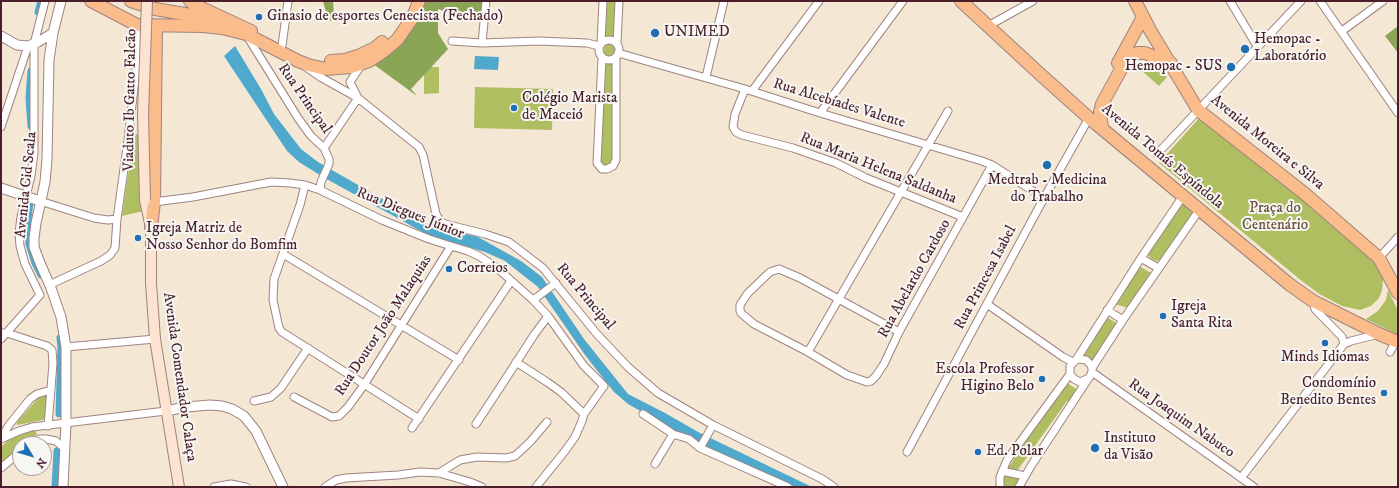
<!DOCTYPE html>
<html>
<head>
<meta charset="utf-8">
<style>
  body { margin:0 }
  #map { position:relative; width:1399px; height:488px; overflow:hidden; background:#f4e7d4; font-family:"IM FELL DW Pica",serif }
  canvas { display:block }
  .frame { position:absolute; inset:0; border:2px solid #4a1f2b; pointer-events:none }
  .north { position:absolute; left:12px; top:436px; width:40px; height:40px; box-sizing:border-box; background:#f6f6f2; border:1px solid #b1a0a2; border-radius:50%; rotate:128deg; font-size:11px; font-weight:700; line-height:16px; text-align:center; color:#4a1f2b }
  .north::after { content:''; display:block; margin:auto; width:14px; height:18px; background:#1f6fb2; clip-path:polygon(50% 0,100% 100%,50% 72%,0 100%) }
</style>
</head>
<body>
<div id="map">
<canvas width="1399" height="488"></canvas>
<div class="frame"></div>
<div class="north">N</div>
</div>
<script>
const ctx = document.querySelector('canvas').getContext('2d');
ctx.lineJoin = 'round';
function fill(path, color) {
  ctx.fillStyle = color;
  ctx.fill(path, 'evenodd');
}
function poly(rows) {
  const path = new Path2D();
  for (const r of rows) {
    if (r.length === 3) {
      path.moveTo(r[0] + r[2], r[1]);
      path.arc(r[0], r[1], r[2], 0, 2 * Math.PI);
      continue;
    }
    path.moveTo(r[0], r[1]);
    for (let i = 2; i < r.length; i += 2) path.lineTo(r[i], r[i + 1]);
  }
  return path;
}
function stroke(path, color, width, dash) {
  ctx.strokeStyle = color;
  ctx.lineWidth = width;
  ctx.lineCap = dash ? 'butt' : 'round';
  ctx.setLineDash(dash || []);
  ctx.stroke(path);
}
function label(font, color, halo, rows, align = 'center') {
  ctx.font = font + ' "IM FELL DW Pica",serif';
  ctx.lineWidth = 4;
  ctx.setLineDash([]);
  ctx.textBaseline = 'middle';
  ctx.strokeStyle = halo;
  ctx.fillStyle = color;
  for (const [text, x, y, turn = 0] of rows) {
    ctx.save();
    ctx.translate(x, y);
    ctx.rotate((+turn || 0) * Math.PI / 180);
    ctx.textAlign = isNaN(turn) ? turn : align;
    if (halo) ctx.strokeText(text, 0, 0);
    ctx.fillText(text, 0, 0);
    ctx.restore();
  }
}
const green = poly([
  [606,1,620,1,616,159,607,167,600,162],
  [1150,61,1167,77,1159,86,1142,71],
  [429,67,439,67,439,93,424,94,424,72],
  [475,87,553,89,552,130,474,128],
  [1201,116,1299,196,1374,260,1379,268,1383,279,1382,290,1379,298,1371,306,1360,310,1342,306,1321,295,1303,282,1159,163],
  [134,134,139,134,143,211,122,216],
  [1181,203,1194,214,1161,260,1157,261,1152,259,1148,255,1149,250],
  [1139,266,1151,273,1129,308,1114,304],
  [1388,290,1398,311,1398,335,1366,319,1378,311,1386,300],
  [1105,316,1118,324,1094,361,1080,356],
  [1066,382,1079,391,1072,403,1067,401,1017,471,1021,475,1015,487,1004,487,1002,483,1006,471],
  [46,393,49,395,46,416,43,420,17,425,17,422,41,395],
  [34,429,37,434,24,444,20,444,20,448,1,464,1,447,9,439]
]);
const forest = poly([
  [323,1,333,1,334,15,331,21,329,20,327,16],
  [419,1,482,1,484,17,454,15,438,9,438,33,448,49,411,89,417,96,369,61,384,51],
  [1398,26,1398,53,1385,36]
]);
const water = poly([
  [235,46,261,89,274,114,301,149,318,162,426,224,478,237,521,261,542,277,584,339,628,394,665,413,700,433,812,487,794,487,740,464,707,449,628,404,614,392,585,355,538,287,505,261,485,252,428,235,323,177,299,162,287,151,224,56],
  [475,56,499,57,498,70,474,69]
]);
const canal = poly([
  [38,12,41,1],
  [31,126,29,98,31,71],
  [30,202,28,218,29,244,35,263,41,275],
  [59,414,61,347,60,338],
  [55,487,57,451]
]);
const minor = poly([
  [1230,1,1257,46],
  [1320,1,1398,113],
  [988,26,1033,1],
  [1342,31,1383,1],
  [247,36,298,118,311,136,324,148,329,159,329,164,321,182,320,190],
  [609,50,10],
  [452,41,482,43,539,41,587,43,599,46],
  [482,43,486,1],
  [601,43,603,1],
  [617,43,619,1],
  [282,46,288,1],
  [618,53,745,89,820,113,982,161,992,165,1044,198],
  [602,58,597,163,602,169,607,169,613,166,616,160,616,57],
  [306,67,322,78,358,98,419,147,423,155,436,214,440,221,445,224,485,234,509,242,543,268,596,333,628,367,658,393,713,425,822,479,834,487],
  [706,77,724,1],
  [745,89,735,114,733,127,736,132,742,135,793,148,836,163,866,178,963,217],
  [752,91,819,1],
  [820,113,903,1],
  [1,127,28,46],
  [324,148,358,98,350,82,362,64],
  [1157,154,1301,1],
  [305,185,300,205,274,279,273,300,279,328,282,332,419,419],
  [40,201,94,218,108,220,117,219],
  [154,202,193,197,271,182,290,183,305,185,320,190,382,220,429,239,451,246,468,251,479,256,497,268,533,300,548,316,584,366,604,386,584,414,582,421,575,437,565,451,536,487],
  [283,254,459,360],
  [1141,258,1158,268],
  [1379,258,1398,237],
  [49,285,101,261,110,255,115,248,117,219,128,140,136,70,137,25],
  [533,300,556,283],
  [1313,301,1315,309,1342,337,1344,344],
  [987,304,1063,357,1073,362],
  [1107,310,1123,320],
  [899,332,800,278,779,269,770,272,748,293,740,305,740,311,742,314,754,324,808,352,847,375,867,382,871,381,876,376,884,364,899,332,992,165],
  [3,333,7,333,47,346,52,350,53,363,48,426],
  [1,339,40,295,25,264,20,246,19,233,21,217,31,176,34,153,34,44,45,1],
  [66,347,155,339],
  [808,352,948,111],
  [1390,352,1396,341],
  [1076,360,1141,258,1183,196],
  [516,362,547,382,561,392,584,414],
  [1092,368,1091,365,1086,360,1079,359,1076,360,1070,366,1070,374,1074,379,1080,382,1089,378,1092,372,1092,368,1123,320,1200,209],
  [1092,372,1254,487],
  [294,397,332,417,339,416,348,407,364,385,451,246],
  [254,401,271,397,281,388,308,348],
  [643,414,673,434,689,439,700,448,788,487],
  [476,424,503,383,534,335,548,316],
  [412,428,511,281],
  [1,438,9,425,30,399,37,394,51,390],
  [1,439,19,431,32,427,166,411],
  [30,444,39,439,46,439,56,441,65,449],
  [700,448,713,425],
  [907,452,1044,198,1089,118],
  [655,464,673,434],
  [1,468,20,452],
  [1002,471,1025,476],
  [439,473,460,460,477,457,506,458,515,456,530,442,547,422],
  [1241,478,1344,344,1351,341,1379,334],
  [214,487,231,484,246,487],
  [325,487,336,480,346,478,398,475,420,472,439,473,470,482,482,487],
  [1000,487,1000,477,1007,460,1070,374],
  [1019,487,1031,466,1088,379]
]);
const tertiary = poly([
  [61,1,53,33,49,60,47,159,45,182,36,223,34,238,34,247,40,263,51,288,61,317,66,347,66,423,63,487],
  [1,36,17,45,28,46,38,42,53,33],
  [1,188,40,201],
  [166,411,186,407,210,405,222,406,232,409,244,416,256,431,283,487]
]);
const secondary = poly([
  [145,200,151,228,151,283,155,339,179,487]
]);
const trunk = poly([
  [91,1,137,25,203,26,222,28,246,34,298,61,308,65,326,69,351,67,369,61,384,51,397,40,404,30,413,17,419,1],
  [131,1,155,9,215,19],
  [190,1,195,5,251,31],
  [961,1,1041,75,1089,118,1289,284,1313,301,1379,334,1398,342],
  [1135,1,1150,30,1198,110,1304,193,1379,258,1398,293],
  [331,61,345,60,358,56,375,48,382,42],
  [1118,63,1143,17],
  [1102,128,1100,112,1102,104,1125,62,1131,57,1137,53,1145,53,1171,63],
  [151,228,154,202,156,26]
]);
const secondaryBridge = poly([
  [145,200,143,114,147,1]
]);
const markers = [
  [259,17,4,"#1f6fb2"],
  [655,33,5,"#1f6fb2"],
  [1245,49,5,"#1f6fb2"],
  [1231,67,5,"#1f6fb2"],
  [514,108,4,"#1f6fb2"],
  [1047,165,5,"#1f6fb2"],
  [138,238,4,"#1f6fb2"],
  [449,269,4,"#1f6fb2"],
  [1163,316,4,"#1f6fb2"],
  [1325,343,4,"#1f6fb2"],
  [1042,379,4,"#1f6fb2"],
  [1384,393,4,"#1f6fb2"],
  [1095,448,5,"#1f6fb2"],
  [978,452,4,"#1f6fb2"]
];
const poiNames = [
  ["Ginasio de esportes Cenecista (Fechado)",267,17],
  ["UNIMED",664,33],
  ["Hemopac -",1254,40],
  ["Laboratório",1254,57],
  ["Hemopac - SUS",1222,67,"right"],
  ["Colégio Marista",522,99],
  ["de Maceió",522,116],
  ["Medtrab - Medicina",1047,181,"center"],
  ["do Trabalho",1047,198,"center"],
  ["Igreja Matriz de",146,229],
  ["Nosso Senhor do Bomfim",146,246],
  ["Correios",457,269],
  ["Igreja",1171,307],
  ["Santa Rita",1171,324],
  ["Minds Idiomas",1325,358,"center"],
  ["Escola Professor",1034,370,"right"],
  ["Higino Belo",1034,387,"right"],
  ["Condomínio",1376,384,"right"],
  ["Benedito Bentes",1376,401,"right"],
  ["Instituto",1104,439],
  ["da Visão",1104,456],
  ["Ed. Polar",986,452]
];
const streetNames = [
  ["Rua Principal",304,99,55],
  ["Viaduto Ib Gatto Falcão",131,100,-89],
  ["Rua Alcebíades Valente",839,104,17],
  ["Avenida Moreira e Silva",1267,143,39],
  ["Avenida Tomás Espíndola",1162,157,40],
  ["Rua Maria Helena Saldanha",878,169,22],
  ["Avenida Cid Scala",27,185,-84],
  ["Rua Diegues Júnior",410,214,22],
  ["Rua Princesa Isabel",986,278,-62],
  ["Rua Abelardo Cardoso",915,279,-61],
  ["Rua Principal",585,297,50],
  ["Rua Doutor João Malaquias",384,326,-57],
  ["Avenida Comendador Calaça",179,377,82],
  ["Rua Joaquim Nabuco",1181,419,35]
];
const parkNames = [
  ["Praça do",1275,209],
  ["Centenário",1275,226]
];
fill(green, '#afbe61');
fill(forest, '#8ba557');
fill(water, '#4fa9cd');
stroke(canal, '#4fa9cd', 7);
stroke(minor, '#9f8380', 9);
stroke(tertiary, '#9f8380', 11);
stroke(secondary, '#9f8380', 12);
stroke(trunk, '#9f8380', 14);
stroke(minor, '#fff', 7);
stroke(tertiary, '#fff', 9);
stroke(secondary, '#fde4d0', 10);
stroke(trunk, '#f9bc8a', 12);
stroke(secondaryBridge, '#9f8380', 12, []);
stroke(secondaryBridge, '#fde4d0', 10);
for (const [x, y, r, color] of markers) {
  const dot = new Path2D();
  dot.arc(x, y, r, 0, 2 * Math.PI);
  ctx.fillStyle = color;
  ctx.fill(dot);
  stroke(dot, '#f6f6f2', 1.5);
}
label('15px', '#4a1f2b', '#f6f6f2', poiNames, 'left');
label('15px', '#4a1f2b', '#f6f6f2', streetNames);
label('15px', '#684f3b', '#f6f6f2', parkNames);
</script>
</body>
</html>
